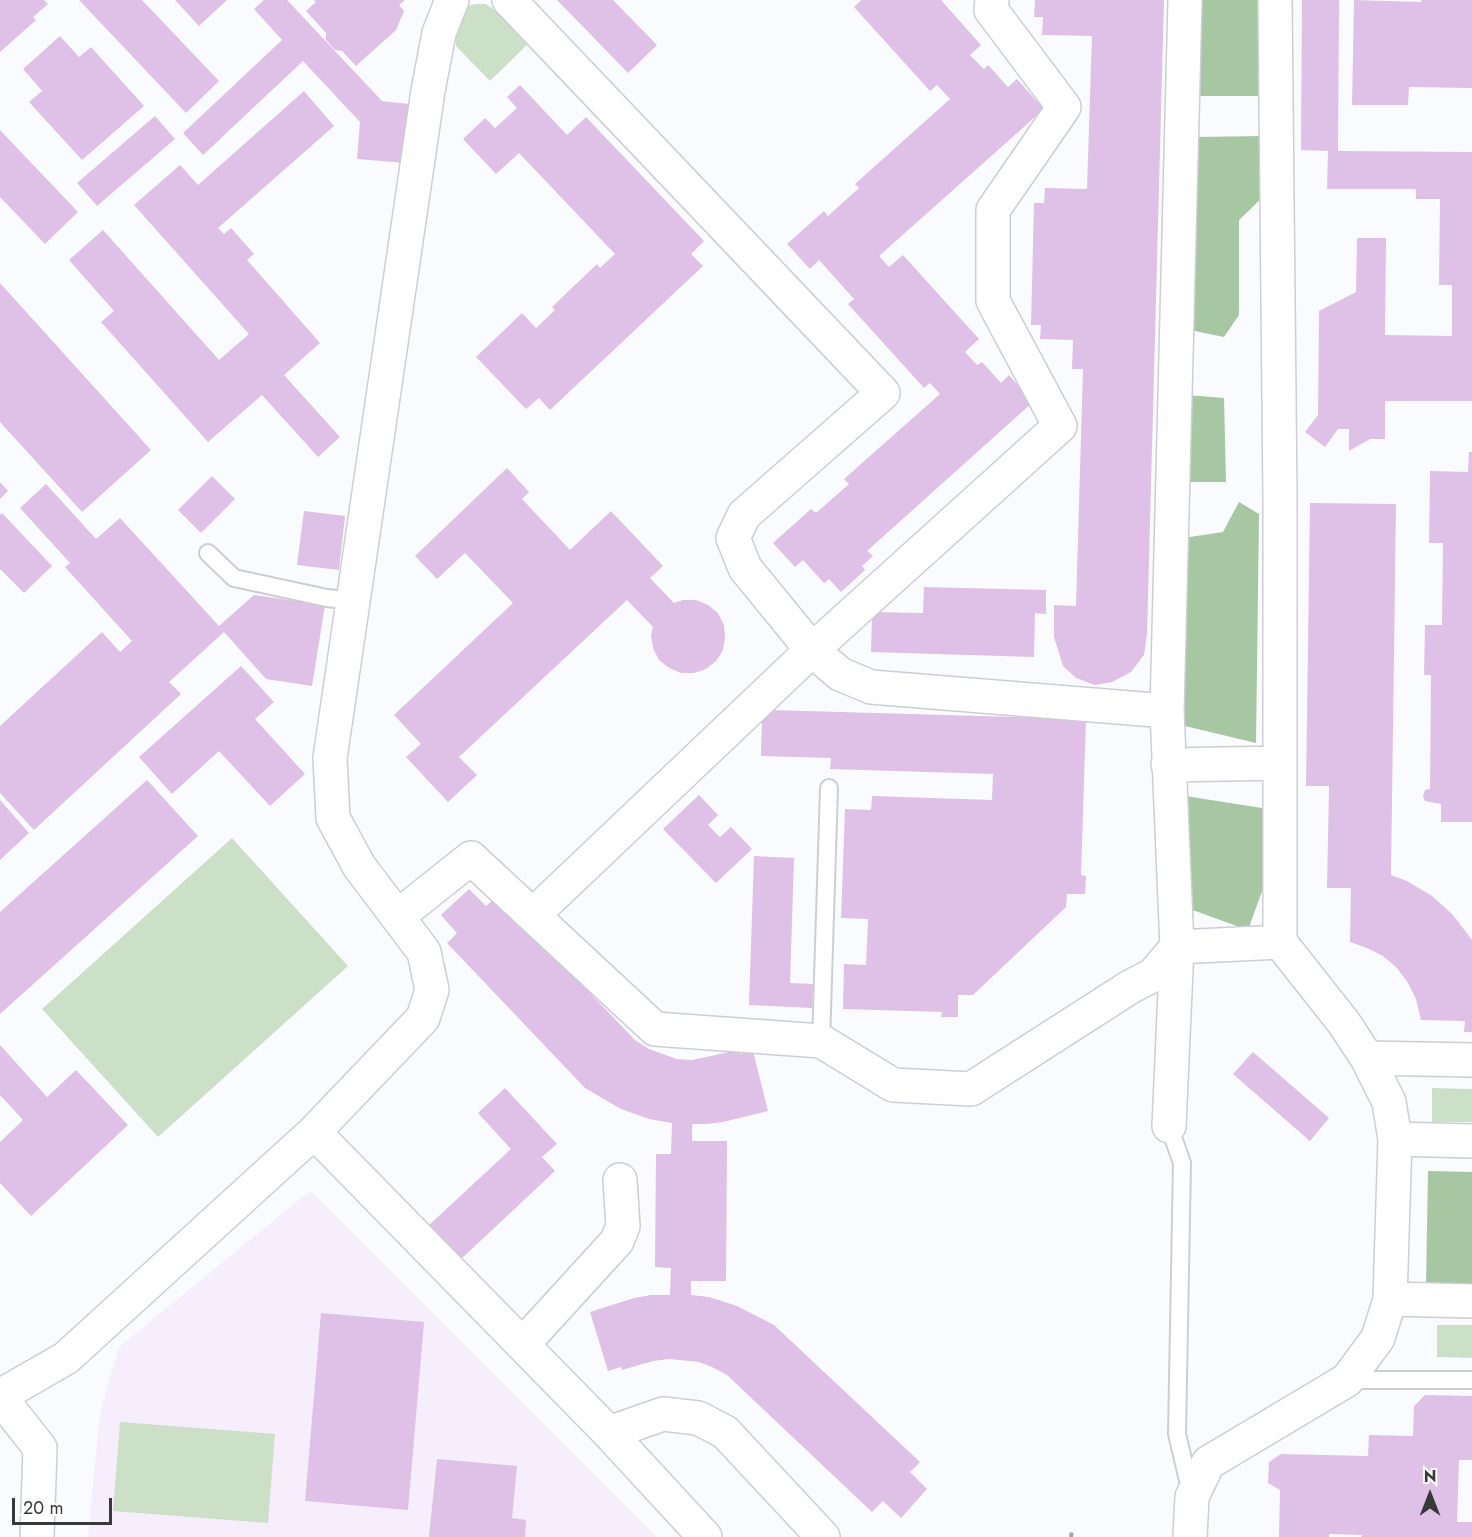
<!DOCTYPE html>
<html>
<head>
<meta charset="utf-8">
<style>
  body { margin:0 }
  #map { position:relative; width:1472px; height:1537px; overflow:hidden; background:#fafbfe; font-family:Jost,sans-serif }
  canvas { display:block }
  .north { position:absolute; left:1400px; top:1465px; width:60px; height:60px; -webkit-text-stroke:4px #fff; paint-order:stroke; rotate:0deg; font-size:16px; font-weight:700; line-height:24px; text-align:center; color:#38393b }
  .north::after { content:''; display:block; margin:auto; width:21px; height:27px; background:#38393b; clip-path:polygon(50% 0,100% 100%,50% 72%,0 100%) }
  .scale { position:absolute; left:12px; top:1498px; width:100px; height:27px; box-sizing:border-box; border:3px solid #38393b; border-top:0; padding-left:8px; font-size:18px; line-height:21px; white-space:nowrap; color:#38393b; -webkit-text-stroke:4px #fff; paint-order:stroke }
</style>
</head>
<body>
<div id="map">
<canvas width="1472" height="1537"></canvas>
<div class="north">N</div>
<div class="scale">20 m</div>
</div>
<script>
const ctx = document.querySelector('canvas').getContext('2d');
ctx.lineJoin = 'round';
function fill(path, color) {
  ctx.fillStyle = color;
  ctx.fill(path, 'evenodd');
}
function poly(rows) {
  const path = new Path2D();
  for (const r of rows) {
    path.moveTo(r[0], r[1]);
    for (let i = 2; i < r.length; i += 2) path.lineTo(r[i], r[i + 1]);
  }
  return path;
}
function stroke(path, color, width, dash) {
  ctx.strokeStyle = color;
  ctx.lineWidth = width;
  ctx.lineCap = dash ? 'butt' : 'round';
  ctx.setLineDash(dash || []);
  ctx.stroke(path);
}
const education = poly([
  [310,1191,656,1537,88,1537,100,1412,119,1347]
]);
const green = poly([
  [478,4,486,4,493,9,528,44,490,81,456,46,456,23,463,11,470,5],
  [232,838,348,966,158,1137,42,1009],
  [1432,1088,1472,1089,1472,1122,1432,1122],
  [1437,1325,1472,1325,1472,1358,1437,1357],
  [120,1422,275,1434,268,1523,113,1511]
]);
const forest = poly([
  [1196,0,1265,0,1266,96,1196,96],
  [1263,136,1264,196,1239,220,1239,315,1224,337,1190,330,1194,137],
  [1187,395,1224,398,1226,482,1186,482],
  [1239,502,1259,514,1256,743,1185,726,1183,538,1223,532],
  [1185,796,1262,808,1265,883,1248,930,1187,908],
  [1428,1171,1472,1172,1472,1288,1426,1287]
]);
const building = poly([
  [0,0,44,0,48,4,33,17,36,20,0,52],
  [79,0,142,0,219,81,186,113],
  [175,0,227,0,199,26],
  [264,0,287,0,382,101,409,104,405,163,357,159,360,122,303,61,203,155,183,133,282,40,254,9],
  [314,0,405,0,399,5,404,11,396,30,356,66,342,51,335,50,326,40,326,33,306,11,316,2],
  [557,0,613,0,657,45,628,73],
  [861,0,941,0,981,45,970,55,984,69,988,65,1008,87,1017,79,1044,109,879,256,889,267,903,255,979,339,965,352,977,365,982,362,1001,383,1009,375,1033,402,867,551,873,556,862,566,865,570,841,592,829,579,824,583,803,560,795,567,773,543,811,509,816,513,849,484,844,479,940,394,930,383,924,388,848,304,854,299,819,260,810,269,787,244,824,211,828,216,859,188,855,184,950,99,937,85,930,91,854,7],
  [1035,0,1164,0,1147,634,1144,655,1131,672,1112,682,1095,685,1076,678,1063,666,1054,637,1054,605,1076,606,1083,369,1072,369,1073,340,1040,339,1041,325,1031,325,1034,203,1044,203,1045,188,1087,189,1092,36,1042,35,1043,17,1034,17],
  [1302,0,1339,0,1338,151,1472,152,1472,401,1385,401,1385,439,1370,439,1349,451,1349,429,1338,429,1325,447,1305,432,1318,415,1319,311,1356,292,1357,238,1386,238,1385,335,1452,336,1452,285,1439,285,1440,199,1416,199,1416,189,1327,189,1328,151,1301,150],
  [1354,0,1421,2,1421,0,1472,0,1472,88,1409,87,1408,105,1352,105],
  [60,36,79,57,91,47,144,106,82,160,29,102,42,91,23,69],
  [520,85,567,135,586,117,704,241,691,254,703,266,550,410,539,398,526,409,476,357,522,313,536,328,555,310,552,307,597,264,600,268,615,254,519,153,496,174,463,139,485,118,495,128,517,108,507,97],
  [304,91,334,126,218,228,224,234,231,228,254,254,247,260,320,343,284,375,340,437,318,457,262,395,208,442,101,322,114,311,69,260,103,230,219,360,249,334,134,205,180,165,198,185],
  [155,116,175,139,97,206,77,183],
  [0,130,78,212,45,244,0,197],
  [0,283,151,450,82,512,0,422],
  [1469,452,1472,452,1472,822,1441,822,1441,804,1425,801,1423,796,1425,790,1430,789,1431,675,1424,675,1425,625,1442,625,1443,543,1429,543,1430,471,1468,472],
  [507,468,529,492,522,499,570,550,611,511,663,566,650,578,674,603,683,600,696,600,708,605,718,613,724,625,725,638,723,650,716,661,706,669,694,673,681,673,669,668,659,660,653,648,651,635,653,627,627,600,459,757,477,775,448,802,406,757,421,744,394,715,513,603,465,553,437,579,415,556],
  [212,476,235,499,201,533,178,510],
  [0,482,8,491,0,499],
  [46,484,96,539,120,518,219,626,254,595,325,605,312,686,266,679,224,632,169,682,181,694,34,830,0,793,0,726,102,632,120,652,132,641,65,567,70,563,20,508],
  [1310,503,1396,504,1391,875,1407,881,1432,896,1453,915,1472,940,1472,1032,1464,1032,1465,1021,1421,1020,1416,999,1408,983,1397,968,1383,956,1367,948,1350,942,1351,888,1327,888,1329,786,1306,786],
  [304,511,345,516,339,570,297,565],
  [2,513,52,566,24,593,0,569,0,515],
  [924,587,1046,590,1046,614,1035,613,1034,657,871,652,872,612,923,613],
  [241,666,274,702,255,719,305,774,270,806,219,751,172,794,139,757],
  [770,710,1086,719,1081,875,1086,876,1085,894,1067,894,1066,907,973,995,958,995,958,1017,941,1017,942,1012,843,1009,844,964,866,965,868,919,841,918,845,809,871,810,872,796,992,800,993,774,830,769,831,758,761,756,762,717],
  [147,780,198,836,0,1014,0,912],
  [699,795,718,815,708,825,720,837,731,827,752,849,716,883,663,829],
  [0,800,29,833,0,860],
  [754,856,794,858,790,983,813,984,812,1008,749,1005],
  [469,889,486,906,497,896,635,1040,649,1049,677,1059,692,1060,739,1050,740,1054,753,1051,768,1111,723,1122,707,1124,692,1124,692,1141,727,1141,726,1281,691,1281,691,1295,709,1297,737,1306,774,1325,920,1462,910,1472,927,1489,901,1518,883,1501,872,1512,727,1375,712,1367,699,1362,669,1359,653,1361,622,1370,621,1367,608,1371,590,1312,634,1298,651,1295,670,1295,671,1268,655,1267,656,1154,671,1154,672,1123,649,1119,621,1109,585,1088,447,943,457,933,441,915],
  [0,1045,47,1097,76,1070,128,1125,31,1216,0,1183,0,1142,23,1120,0,1095],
  [1253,1052,1329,1118,1310,1141,1233,1074],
  [505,1088,557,1144,542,1157,555,1171,460,1260,428,1226,511,1149,478,1113],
  [321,1313,424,1322,408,1510,305,1501],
  [1425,1395,1472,1396,1472,1460,1459,1460,1457,1522,1472,1522,1472,1537,1361,1537,1362,1535,1329,1534,1329,1537,1279,1537,1280,1490,1268,1483,1269,1462,1281,1454,1368,1456,1369,1435,1413,1436,1414,1406],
  [437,1459,517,1466,512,1518,526,1520,525,1537,429,1537]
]);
const path = poly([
  [1071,1537,1072,1530]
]);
const lane = poly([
  [208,553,234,578,327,598,354,601],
  [821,1041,829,788],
  [1169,1126,1182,1163,1177,1434,1191,1493],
  [1347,1380,1472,1380]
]);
const street = poly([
  [509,0,883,393,744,515,733,538,745,568,812,650,840,674,871,687,1167,711,1177,947,1169,1126],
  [1167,711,1185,0],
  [1168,765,1280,763],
  [533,915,812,650,1060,426,993,301,993,210,1064,107,991,10,992,0],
  [398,916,471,858,655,1029,821,1041,893,1085,971,1089,1130,987,1153,975,1177,947,1280,942],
  [1367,1058,1472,1060],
  [314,1132,609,1433,705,1537],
  [1395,1139,1472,1141],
  [1390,1299,1472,1301],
  [523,1344,617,1241,623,1226,620,1180],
  [0,1396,66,1358,314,1132,423,1018,432,990,424,952,359,866,333,818,330,758,428,91,439,33,452,0],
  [0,1397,40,1448,37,1537],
  [609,1433,663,1414,698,1418,725,1432,823,1537],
  [1190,1537,1192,1497,1208,1463,1347,1380,1378,1338,1390,1299,1395,1139,1389,1102,1367,1058,1344,1023,1280,942,1280,498,1275,0]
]);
fill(education, '#f6edfd');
fill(green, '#cbe0c7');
fill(forest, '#a6c7a1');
fill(building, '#dfc0e7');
stroke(lane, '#cdced4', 20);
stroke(street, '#cdced4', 36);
stroke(path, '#a4a5a7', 4, [4.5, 4.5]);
stroke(lane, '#fff', 16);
stroke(street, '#fff', 33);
</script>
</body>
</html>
